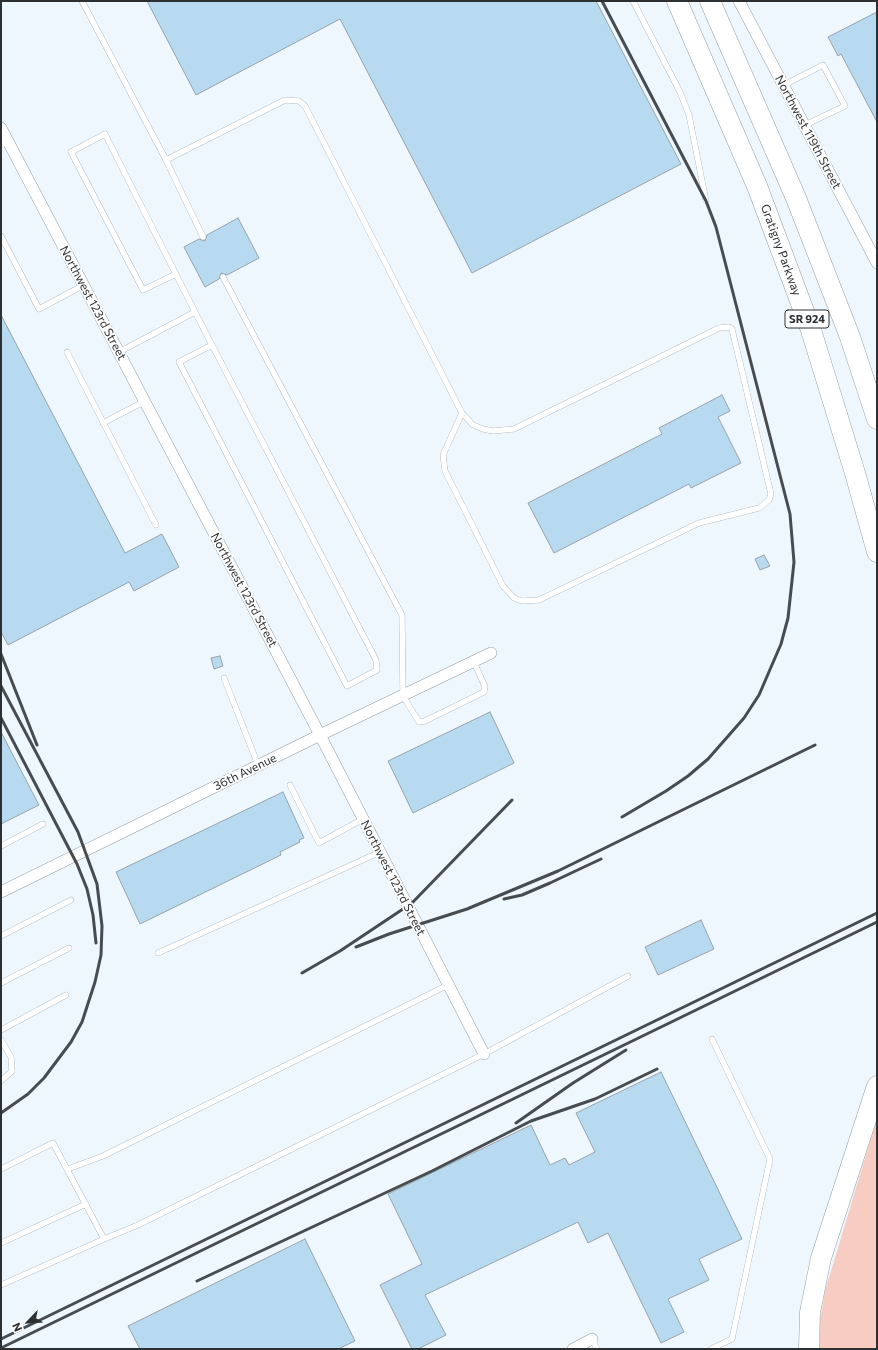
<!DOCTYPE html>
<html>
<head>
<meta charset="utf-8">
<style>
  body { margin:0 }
  #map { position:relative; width:878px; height:1350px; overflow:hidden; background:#eef7fe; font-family:Commissioner,sans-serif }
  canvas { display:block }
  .frame { position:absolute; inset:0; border:2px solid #2c3033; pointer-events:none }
  .north { position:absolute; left:8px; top:1302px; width:40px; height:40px; -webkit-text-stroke:3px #fff; paint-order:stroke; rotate:245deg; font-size:11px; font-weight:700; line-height:16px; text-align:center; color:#2c3033 }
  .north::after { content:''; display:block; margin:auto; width:14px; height:18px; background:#2c3033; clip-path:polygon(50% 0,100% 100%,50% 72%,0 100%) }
</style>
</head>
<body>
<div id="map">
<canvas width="878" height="1350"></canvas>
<div class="frame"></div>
<div class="north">N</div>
</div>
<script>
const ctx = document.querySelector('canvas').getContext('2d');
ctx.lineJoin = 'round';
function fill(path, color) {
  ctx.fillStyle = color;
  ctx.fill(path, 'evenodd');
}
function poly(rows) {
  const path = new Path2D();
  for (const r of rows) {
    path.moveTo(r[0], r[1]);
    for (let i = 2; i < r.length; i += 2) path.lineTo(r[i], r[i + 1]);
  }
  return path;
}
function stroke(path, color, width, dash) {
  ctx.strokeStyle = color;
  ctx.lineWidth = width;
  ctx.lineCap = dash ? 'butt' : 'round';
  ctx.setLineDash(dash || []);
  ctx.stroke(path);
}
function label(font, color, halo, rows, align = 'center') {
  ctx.font = font + ' Commissioner,sans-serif';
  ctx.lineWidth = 3.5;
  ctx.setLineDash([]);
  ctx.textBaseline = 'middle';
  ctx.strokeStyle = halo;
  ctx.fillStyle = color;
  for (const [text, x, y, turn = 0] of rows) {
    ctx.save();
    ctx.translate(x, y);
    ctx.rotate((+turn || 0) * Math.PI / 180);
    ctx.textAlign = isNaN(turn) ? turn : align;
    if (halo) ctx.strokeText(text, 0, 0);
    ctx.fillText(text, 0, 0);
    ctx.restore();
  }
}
const green = poly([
  [877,1118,877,1349,820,1349,820,1321,825,1291]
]);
const building = poly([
  [147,1,596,1,681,164,472,273,340,19,196,95,147,1],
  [877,12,877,122,841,54,838,56,828,37,877,12],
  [238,218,259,258,227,275,221,273,219,279,205,287,184,247,199,239,205,241,207,235,238,218],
  [1,315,125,553,162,534,179,567,134,591,129,582,8,645,1,632,1,315],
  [722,395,730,411,718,417,741,463,691,488,689,484,554,553,528,503,662,434,659,428,722,395],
  [764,555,770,566,760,570,755,559,764,555],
  [220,656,223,666,214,669,211,658,220,656],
  [490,712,514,763,413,813,388,761,490,712],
  [1,732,39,805,1,824,1,732],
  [283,792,304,838,299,840,300,842,280,852,281,855,140,924,116,872,283,792],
  [701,920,714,949,658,975,645,947,701,920],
  [661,1072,742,1239,699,1259,709,1280,668,1299,684,1332,661,1343,608,1233,588,1243,578,1222,425,1295,446,1335,418,1349,412,1349,380,1285,422,1264,388,1194,531,1125,550,1165,565,1158,569,1165,595,1152,576,1113,661,1072],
  [305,1239,355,1341,338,1349,140,1349,128,1326,305,1239]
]);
const service = poly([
  [82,1,166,160,203,237],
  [633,1,680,92,689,115,706,201],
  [784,85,823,65,845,106,805,125],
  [1,145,8,141],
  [166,160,285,100,299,101,305,106,462,413,473,425,483,429,493,431,514,429,719,328,729,327,732,329,771,494,769,500,759,508,699,523,539,600,522,601,514,598,503,586,445,471,443,455,462,413],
  [1,236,39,309,84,285],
  [176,274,143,290,71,152,105,134,195,312],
  [223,277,402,615,403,696,419,722,425,721,484,692,485,687,474,662],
  [67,352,156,525],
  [119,352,195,312,212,345,376,660,377,670,347,686,179,362,212,345],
  [103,423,145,401],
  [224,678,258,765],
  [290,785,319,843,363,819],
  [1,846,43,824],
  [1,936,71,900],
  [158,953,380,852],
  [1,983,69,948],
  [1,1030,66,995],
  [1,1040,11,1057,12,1071,1,1081],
  [1,1169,53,1143,104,1239,1,1285],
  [68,1169,103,1156,448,985],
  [104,1239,138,1225,484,1054,628,976],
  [1,1243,86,1204],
  [592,1339,597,1349],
  [711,1349,732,1339,770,1159,712,1039]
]);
const minor = poly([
  [739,1,877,263],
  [1,128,320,735,484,1054],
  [1,892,320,735,491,653],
  [573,1349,592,1339]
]);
const motorway = poly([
  [677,1,757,186,811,330,855,473,877,552],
  [710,1,796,198,850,337,877,419],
  [809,1349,810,1312,821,1258,877,1086]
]);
const rail = poly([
  [602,1,706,201,716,227,790,514,794,562,788,618,781,644,759,695,744,718,708,759,688,776,666,791,622,817],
  [1,654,37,745],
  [1,686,78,832,97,884,102,926,101,955,95,982,82,1022,71,1042,44,1078,28,1094,1,1113],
  [1,718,77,864,87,889,93,915,96,943],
  [504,899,522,895,550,883,601,859],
  [356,947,389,934,467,909,558,871,815,745],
  [302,973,340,951,412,903,512,800],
  [516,1123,573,1083,626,1050],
  [197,1281,432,1171,531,1121,595,1099,657,1069],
  [1,1339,877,913],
  [1,1348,877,922]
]);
const shields = [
  [807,319,44]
];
const shieldNames = [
  ["SR 924",807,319]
];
const streetNames = [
  ["Northwest 119th Street",808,132,62],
  ["Gratigny Parkway",781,250,70],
  ["Northwest 123rd Street",93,303,62],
  ["Northwest 123rd Street",244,590,62],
  ["36th Avenue",245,772,-26],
  ["Northwest 123rd Street",393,878,63]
];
fill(green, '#f7ccc2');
fill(building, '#b8daf1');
stroke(building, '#97a2aa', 1);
stroke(service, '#929da5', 6);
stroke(minor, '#929da5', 12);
stroke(motorway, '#929da5', 21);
stroke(service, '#fff', 5.5);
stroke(minor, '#fff', 11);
stroke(motorway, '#fff', 20);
stroke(rail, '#474c50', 3);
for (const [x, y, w] of shields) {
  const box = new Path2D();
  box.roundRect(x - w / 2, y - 9, w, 18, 3);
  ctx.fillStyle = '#fff';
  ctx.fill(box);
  stroke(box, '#2c3033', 1);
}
label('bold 11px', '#2c3033', null, shieldNames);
label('12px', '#2c3033', '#fff', streetNames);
</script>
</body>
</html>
